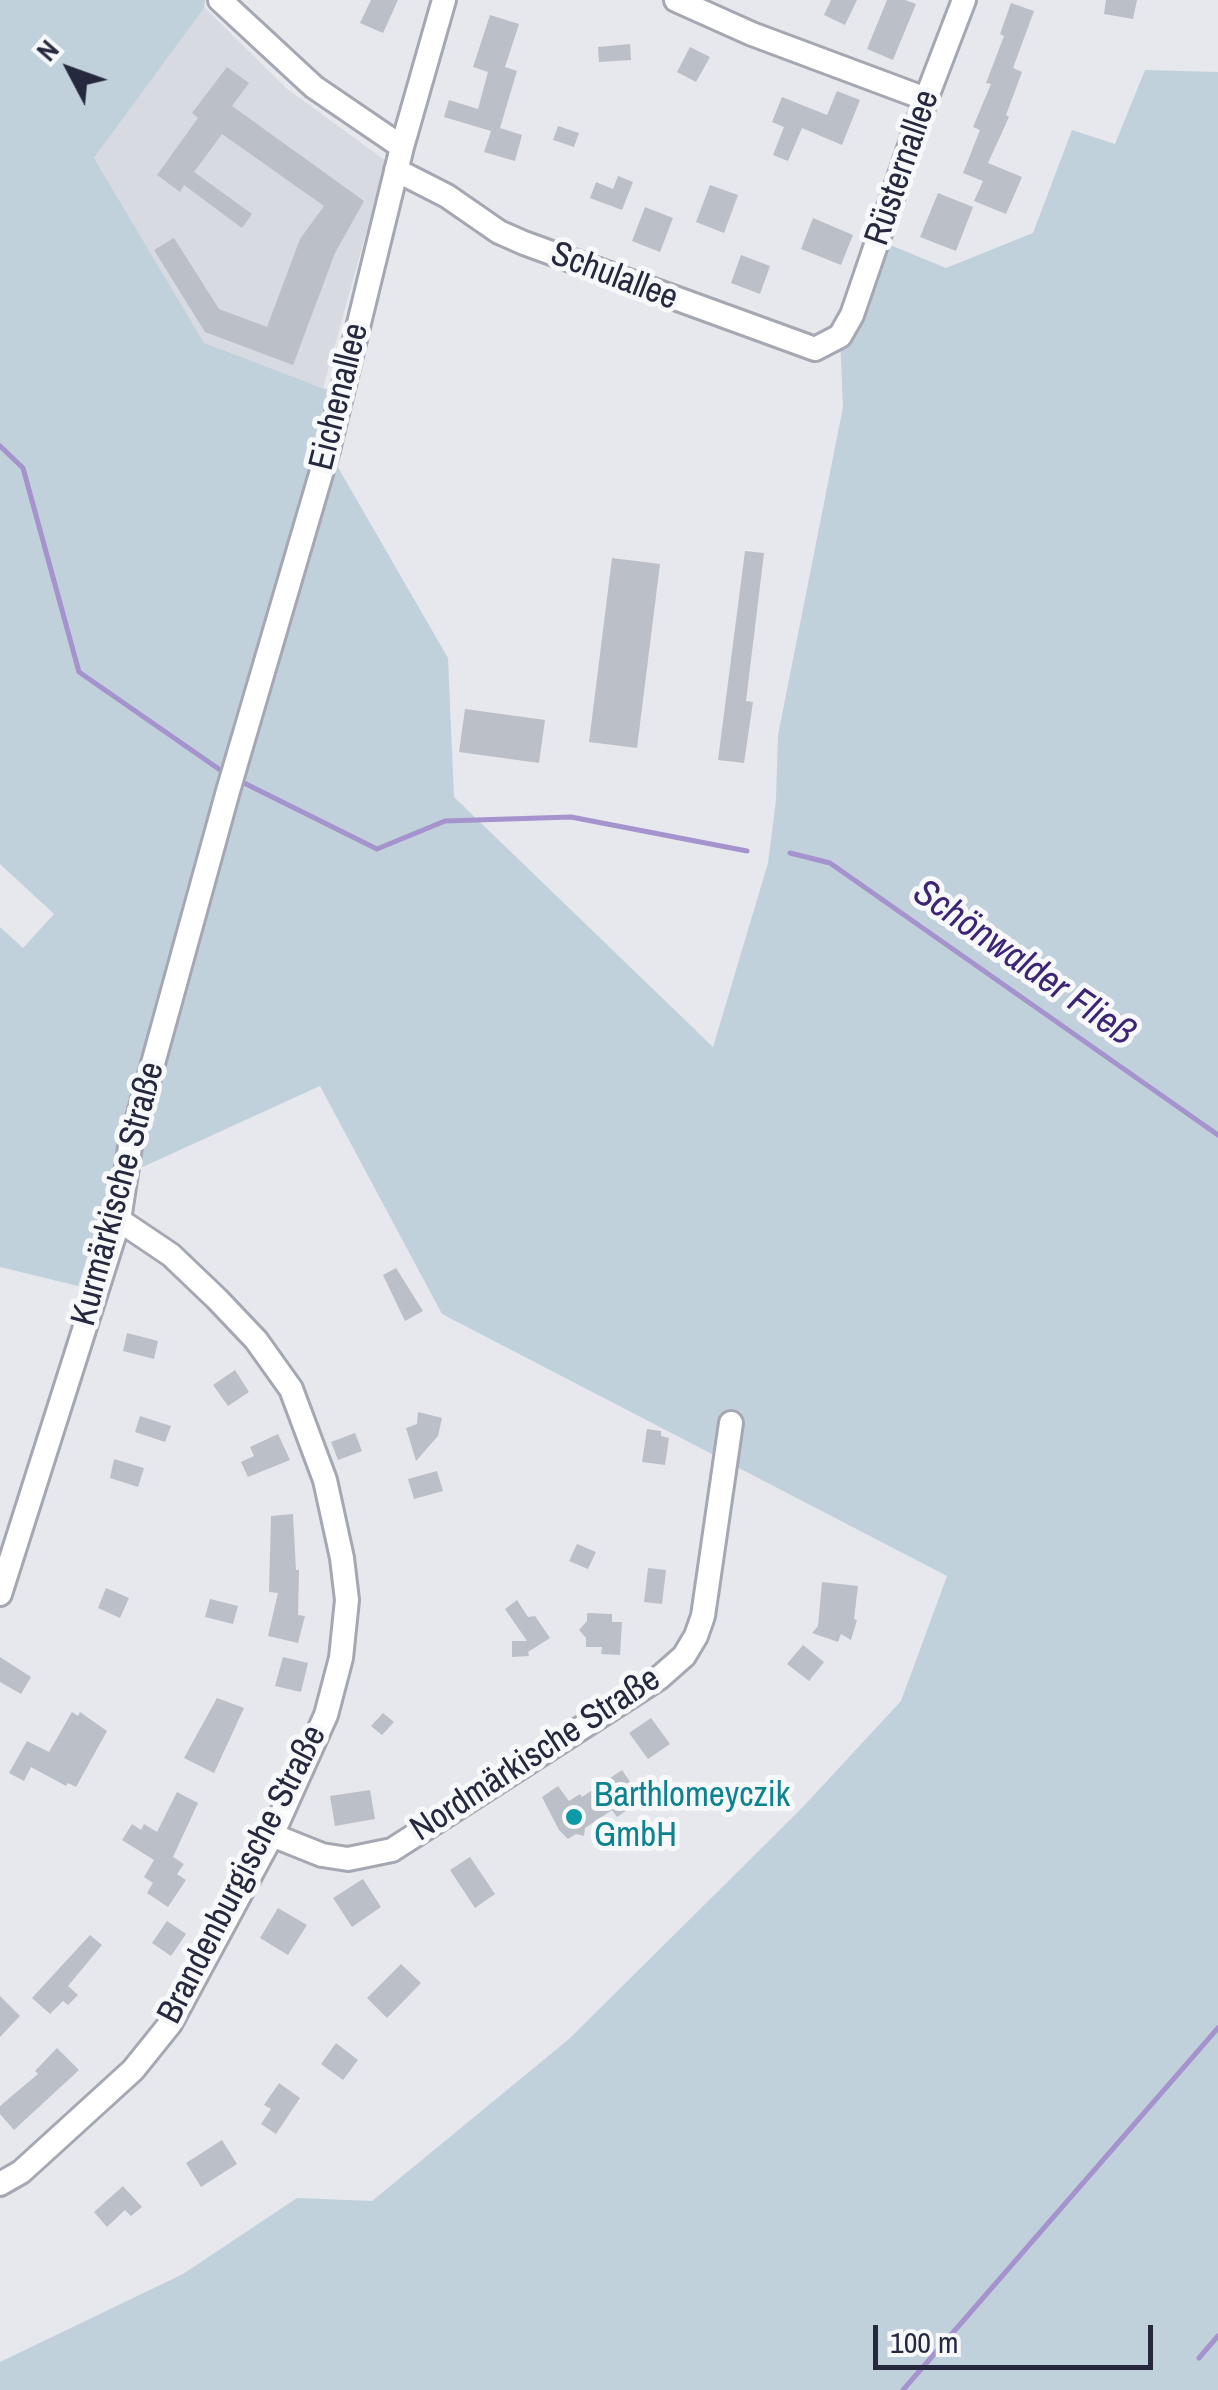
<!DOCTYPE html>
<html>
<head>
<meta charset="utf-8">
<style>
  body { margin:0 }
  #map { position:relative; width:1218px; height:2390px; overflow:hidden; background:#e6e8ed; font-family:"Archivo Narrow",sans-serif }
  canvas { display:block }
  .north { position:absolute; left:20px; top:20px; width:100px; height:100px; -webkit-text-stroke:8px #f6f8fa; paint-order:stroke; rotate:311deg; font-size:28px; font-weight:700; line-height:40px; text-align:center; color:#26293e }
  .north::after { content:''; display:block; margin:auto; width:35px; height:45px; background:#26293e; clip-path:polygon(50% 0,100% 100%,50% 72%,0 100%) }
  .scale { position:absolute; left:873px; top:2325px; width:280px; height:45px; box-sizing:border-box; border:5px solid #26293e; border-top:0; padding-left:12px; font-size:30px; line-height:35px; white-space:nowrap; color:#26293e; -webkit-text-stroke:8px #f6f8fa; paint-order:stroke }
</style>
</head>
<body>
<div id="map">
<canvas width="1218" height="2390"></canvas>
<div class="north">N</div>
<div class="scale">100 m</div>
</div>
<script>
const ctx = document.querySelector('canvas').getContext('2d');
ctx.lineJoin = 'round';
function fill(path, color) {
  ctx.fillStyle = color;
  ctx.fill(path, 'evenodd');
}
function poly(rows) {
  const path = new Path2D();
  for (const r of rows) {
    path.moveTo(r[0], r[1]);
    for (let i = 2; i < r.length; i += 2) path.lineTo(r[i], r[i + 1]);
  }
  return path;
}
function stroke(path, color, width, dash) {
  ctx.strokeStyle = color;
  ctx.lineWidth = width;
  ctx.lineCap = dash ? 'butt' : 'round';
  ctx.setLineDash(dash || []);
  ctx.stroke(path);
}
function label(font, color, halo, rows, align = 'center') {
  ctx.font = font + ' "Archivo Narrow",sans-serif';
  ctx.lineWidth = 10;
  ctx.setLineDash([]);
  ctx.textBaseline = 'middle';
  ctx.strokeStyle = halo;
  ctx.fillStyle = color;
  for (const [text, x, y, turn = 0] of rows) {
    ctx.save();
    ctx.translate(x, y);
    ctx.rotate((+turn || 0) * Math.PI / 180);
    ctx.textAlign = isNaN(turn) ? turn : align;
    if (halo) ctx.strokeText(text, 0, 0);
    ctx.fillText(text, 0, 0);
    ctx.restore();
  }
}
const built = poly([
  [204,7,286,88,386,161,323,388,204,344,94,158]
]);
const green = poly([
  [0,0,205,0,204,8,94,158,204,343,341,395,328,450,448,658,454,797,713,1047,768,863,776,800,778,735,843,407,840,336,878,240,946,268,1033,233,1072,130,1115,144,1145,70,1218,72,1218,2390,0,2390,0,2362,183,2274,297,2198,372,2201,569,2039,801,1809,901,1701,947,1576,442,1314,320,1086,112,1181,78,1286,0,1267,0,927,23,948,54,914,0,864]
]);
const stream = poly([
  [0,446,23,468,79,672,226,774],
  [240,781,377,849,445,821,571,817,747,851],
  [790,853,830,863,1218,1135],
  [1199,2358,1218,2336],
  [903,2390,1218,2028]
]);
const building = poly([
  [371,0,398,0,383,33,360,23],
  [831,0,857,0,845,25,824,15],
  [887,0,905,0,916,4,893,60,867,49],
  [1106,0,1137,0,1133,19,1104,14],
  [1011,3,1034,11,1013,68,1022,72,1006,115,1009,117,988,163,1022,177,1006,214,974,201,983,181,963,173,980,130,973,127,991,84,986,83,1004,36,1000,34],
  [490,15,519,24,505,67,517,71,500,128,522,135,515,161,484,152,491,131,444,117,449,100,478,109,488,72,473,67],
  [630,44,631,60,599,62,598,47],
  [690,47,710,57,696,82,677,72],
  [227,67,249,83,232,106,364,201,335,253,293,365,205,332,154,250,174,238,219,309,267,327,300,239,324,206,222,134,194,172,252,214,242,228,184,185,180,192,157,175,198,118,192,113],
  [837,91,860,100,842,145,802,128,788,161,773,155,784,127,772,122,782,97,827,115],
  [558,126,579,133,574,147,553,140],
  [618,176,633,182,622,210,590,198,596,182,613,189],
  [710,185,738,195,724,233,696,222],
  [938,193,973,207,956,251,920,237],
  [645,207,673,218,660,252,632,241],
  [813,218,853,235,841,265,801,249],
  [741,255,770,266,760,294,731,283],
  [745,551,764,553,746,701,753,702,744,763,718,760],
  [612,558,660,564,637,748,589,742],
  [465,709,545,720,539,763,459,752],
  [396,1268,423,1311,405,1321,383,1275],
  [127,1333,158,1341,154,1359,123,1351],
  [235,1370,249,1392,228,1406,213,1385],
  [418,1412,442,1418,438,1436,416,1461,406,1428,417,1424],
  [140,1416,171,1426,165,1442,135,1432],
  [647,1429,661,1431,661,1436,669,1438,665,1465,642,1462],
  [355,1433,362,1451,338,1460,331,1442],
  [278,1434,290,1460,248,1477,241,1462,254,1456,250,1447],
  [114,1459,144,1468,138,1487,110,1478],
  [437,1471,443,1491,414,1499,408,1479],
  [293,1514,296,1570,299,1570,298,1615,305,1616,298,1643,268,1636,278,1593,269,1592,271,1516],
  [577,1544,596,1552,588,1569,569,1561],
  [648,1568,666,1570,662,1604,644,1602],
  [822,1582,858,1586,854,1619,857,1620,851,1640,841,1634,838,1642,812,1633,818,1626],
  [106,1588,129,1598,120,1618,98,1608],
  [210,1599,238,1606,233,1624,205,1617],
  [517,1600,528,1617,535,1616,550,1638,528,1652,529,1656,512,1657,512,1641,527,1641,505,1609],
  [587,1613,612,1614,612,1622,622,1622,620,1655,601,1654,602,1647,586,1647,586,1638,579,1630,587,1621],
  [803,1645,824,1662,809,1681,787,1664],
  [0,1657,31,1677,21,1694,0,1682],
  [283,1657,308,1663,301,1692,275,1686],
  [217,1698,244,1708,214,1773,184,1758],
  [72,1712,78,1716,80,1712,107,1731,76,1787,68,1783,66,1786,31,1767,24,1781,9,1773,27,1741,49,1752],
  [383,1713,394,1722,382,1735,371,1726],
  [651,1718,670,1744,648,1759,629,1733],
  [622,1770,642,1800,617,1817,612,1810,585,1828,584,1836,576,1834,568,1839,559,1830,542,1797,558,1786,569,1801,580,1794,582,1797],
  [370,1790,375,1819,335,1826,330,1796],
  [177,1792,198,1803,173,1857,184,1864,177,1874,186,1880,168,1907,147,1893,153,1883,144,1877,154,1860,122,1840,132,1824,141,1830,144,1824,157,1832],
  [470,1857,495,1894,475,1908,450,1870],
  [363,1879,381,1907,352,1927,333,1898],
  [278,1908,307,1925,288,1955,260,1938],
  [167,1921,186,1934,171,1956,152,1943],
  [90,1935,102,1945,68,1986,78,1995,68,2005,63,2001,50,2014,32,1998],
  [401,1964,421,1983,387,2018,367,1998],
  [0,1996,20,2016,0,2037],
  [336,2043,358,2060,343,2080,321,2064],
  [57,2048,79,2070,14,2130,0,2114,0,2106,38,2074,35,2071],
  [279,2083,300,2098,276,2134,261,2124,271,2109,264,2105],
  [222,2140,237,2164,201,2187,186,2163],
  [123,2186,142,2207,131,2216,125,2210,107,2227,94,2212]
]);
const street = poly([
  [220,0,314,87,402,147],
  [676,0,752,34,926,99],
  [396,170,447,196,499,232,524,243,815,349,840,336,852,315,926,99,964,0],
  [0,1594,119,1220,130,1147,228,791,328,450,402,147,444,0],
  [272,1835,322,1855,348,1859,392,1850,659,1678,684,1656,696,1636,703,1616,731,1423],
  [0,2184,21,2172,133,2070,170,2024,272,1835,326,1715,341,1658,347,1600,342,1558,325,1480,291,1389,256,1340,217,1299,171,1255,119,1220]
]);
const markers = [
  [574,1817,10,"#0f9aa8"]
];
const streetNames = [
  ["Rüsternallee",903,168,-71],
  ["Schulallee",614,277,21],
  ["Eichenallee",340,397,-76],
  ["Kurmärkische Straße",119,1194,-75],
  ["Nordmärkische Straße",536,1755,-33],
  ["Brandenburgische Straße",243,1875,-63]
];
const cultureNames = [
  ["Barthlomeyczik",594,1797],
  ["GmbH",594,1837]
];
const waterNames = [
  ["Schönwalder Fließ",1023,964,35]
];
fill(built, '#d7dae1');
fill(green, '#c1d1dc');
stroke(stream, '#a493cd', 5);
fill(building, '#bbbfc8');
stroke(street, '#a5a7b2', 28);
stroke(street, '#fff', 22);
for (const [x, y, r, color] of markers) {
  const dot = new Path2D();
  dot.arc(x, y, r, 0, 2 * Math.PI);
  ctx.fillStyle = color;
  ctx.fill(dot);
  stroke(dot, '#f6f8fa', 4);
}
label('35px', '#26293e', '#f6f8fa', streetNames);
label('35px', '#0d838f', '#f6f8fa', cultureNames, 'left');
label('italic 38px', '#3d2575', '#f6f8fa', waterNames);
</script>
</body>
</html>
